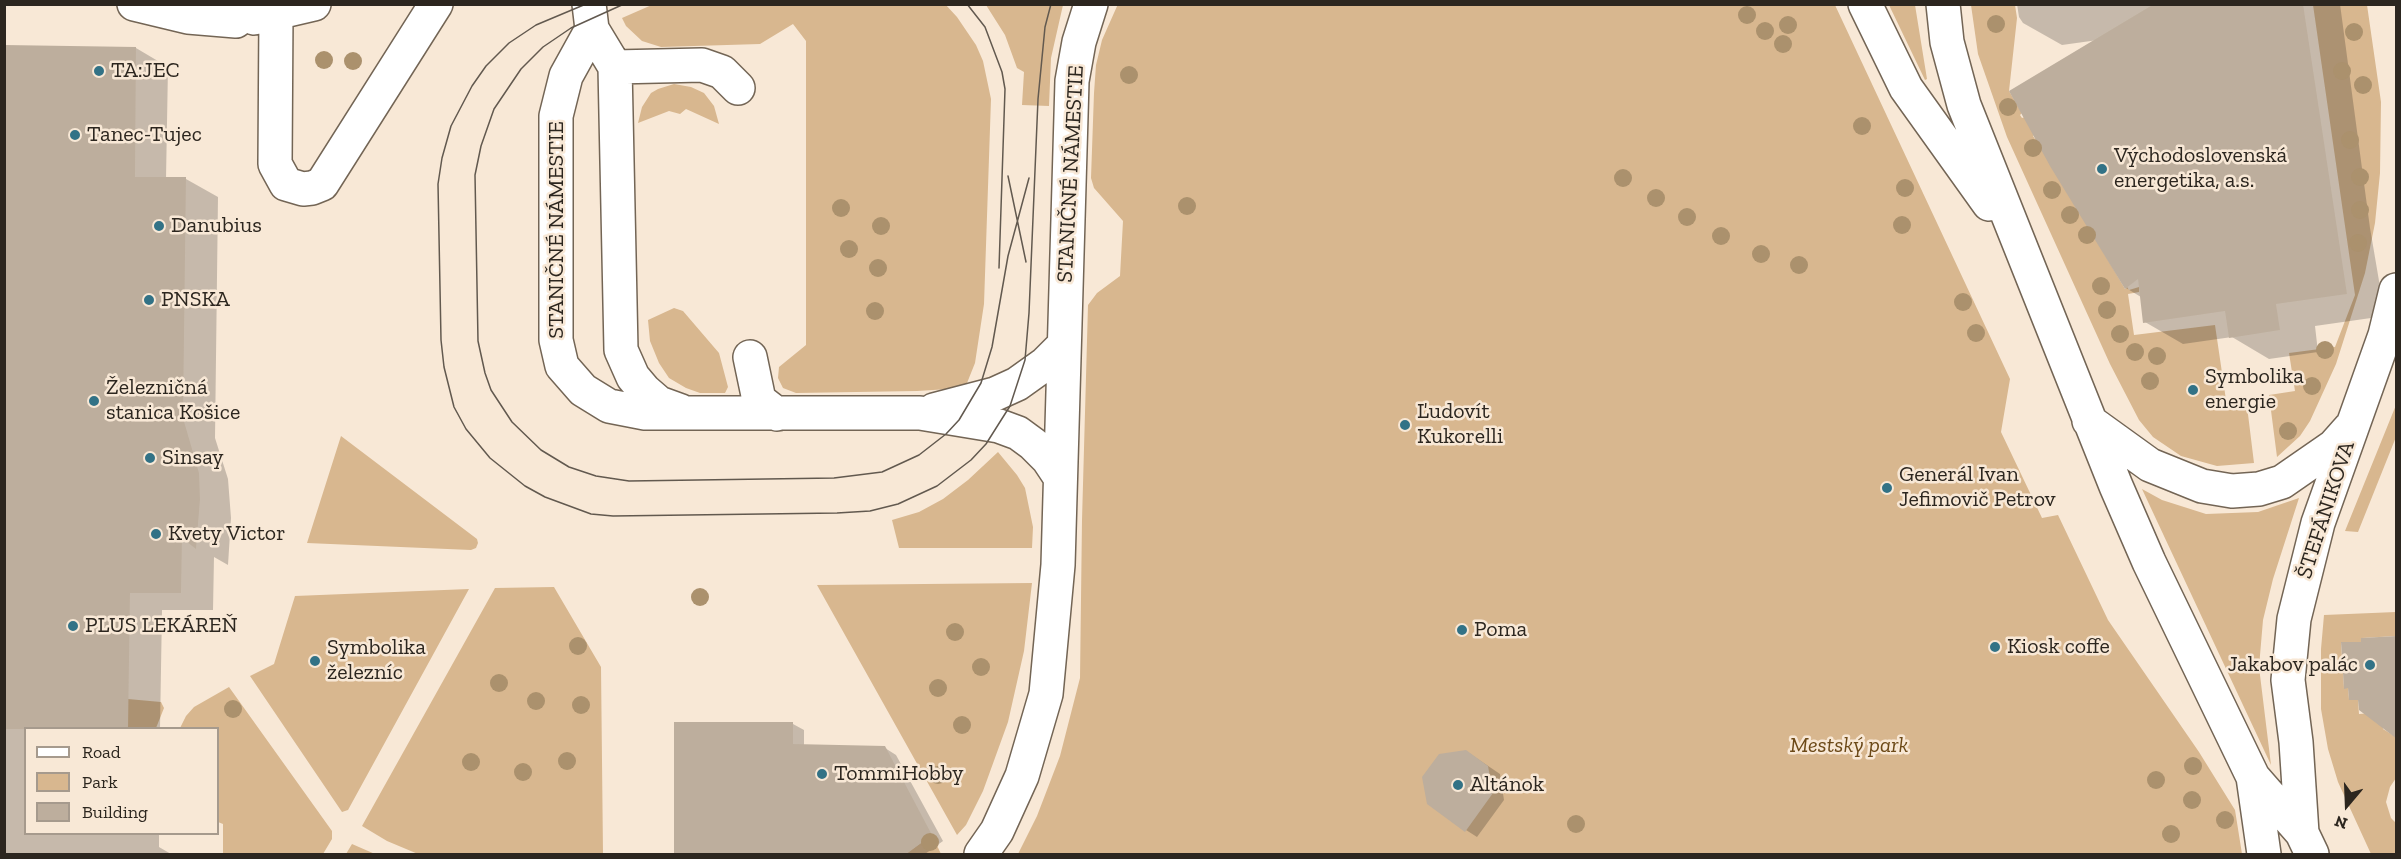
<!DOCTYPE html>
<html>
<head>
<meta charset="utf-8">
<style>
  body { margin:0 }
  #map { position:relative; width:2401px; height:859px; overflow:hidden; background:#f8e8d6; font-family:"Zilla Slab",serif }
  canvas { display:block }
  .frame { position:absolute; inset:0; border:6px solid #2c261f; pointer-events:none }
  .legend { position:absolute; left:24px; top:727px; width:195px; height:108px; box-sizing:border-box; background:#f8e8d6; border:2px solid #a69a8d; margin:0; padding:8px 10px; list-style:none; font-size:18px; color:#2c261f }
  .legend li { display:flex; align-items:center; gap:12px; height:30px }
  .legend b { width:30px; border:2px solid #a69a8d }
  .north { position:absolute; left:2317px; top:775px; width:60px; height:60px; -webkit-text-stroke:4px #f8e8d6; paint-order:stroke; rotate:199deg; font-size:16px; font-weight:700; line-height:24px; text-align:center; color:#2c261f }
  .north::after { content:''; display:block; margin:auto; width:21px; height:27px; background:#2c261f; clip-path:polygon(50% 0,100% 100%,50% 72%,0 100%) }
</style>
</head>
<body>
<div id="map">
<canvas width="2401" height="859"></canvas>
<div class="frame"></div>
<ul class="legend">
<li><b style="height:8px;background:#fff"></b>Road</li>
<li><b style="height:16px;background:#d8b78f"></b>Park</li>
<li><b style="height:16px;background:#bdae9d"></b>Building</li>
</ul>
<div class="north">N</div>
</div>
<script>
const ctx = document.querySelector('canvas').getContext('2d');
ctx.lineJoin = 'round';
function fill(path, color) {
  ctx.fillStyle = color;
  ctx.fill(path, 'evenodd');
}
function poly(rows) {
  const path = new Path2D();
  for (const r of rows) {
    path.moveTo(r[0], r[1]);
    for (let i = 2; i < r.length; i += 2) path.lineTo(r[i], r[i + 1]);
  }
  return path;
}
function stroke(path, color, width, dash) {
  ctx.strokeStyle = color;
  ctx.lineWidth = width;
  ctx.lineCap = dash ? 'butt' : 'round';
  ctx.setLineDash(dash || []);
  ctx.stroke(path);
}
function label(font, color, halo, rows, align = 'center') {
  ctx.font = font + ' "Zilla Slab",serif';
  ctx.lineWidth = 5;
  ctx.setLineDash([]);
  ctx.textBaseline = 'middle';
  ctx.strokeStyle = halo;
  ctx.fillStyle = color;
  for (const [text, x, y, turn = 0] of rows) {
    ctx.save();
    ctx.translate(x, y);
    ctx.rotate((+turn || 0) * Math.PI / 180);
    ctx.textAlign = isNaN(turn) ? turn : align;
    if (halo) ctx.strokeText(text, 0, 0);
    ctx.fillText(text, 0, 0);
    ctx.restore();
  }
}
const green = poly([
  [654,4,945,4,957,17,976,45,983,61,991,99,984,304,975,363,965,388,917,391,796,393,783,388,778,378,779,367,806,345,806,41,793,24,760,44,661,47,642,41,626,26,622,18],
  [1118,4,1835,5,2010,379,2001,432,2042,518,2058,515,2108,620,2199,752,2235,810,2242,854,1018,854,1037,816,1060,756,1080,678,1082,520,1088,305,1097,293,1120,276,1123,221,1094,188,1091,178,1094,93,1096,65,1102,40],
  [986,5,1063,5,1051,58,1049,106,1022,105,1024,72,1017,68,1005,35],
  [1889,5,1915,5,1927,79,1925,80],
  [1971,5,2015,5,2017,18,2009,91,2022,113,2020,115,2022,118,2025,117,2035,134,2033,136,2035,139,2037,138,2125,289,2127,287,2129,290,2139,287,2139,292,2128,294,2134,335,2215,325,2226,400,2246,398,2254,463,2217,466,2181,456,2153,437,2139,420,2110,364,2007,137,1978,54],
  [2313,5,2367,5,2381,102,2380,173,2375,223,2365,273,2336,364,2310,421,2300,436,2277,457,2269,395,2295,391,2289,353,2335,347,2355,295],
  [674,84,691,87,704,93,714,106,719,124,686,109,680,114,669,111,638,123,642,107,651,93,658,89],
  [674,308,683,311,719,353,728,387,725,393,700,393,686,388,669,378,659,363,650,341,648,320],
  [2396,405,2396,437,2358,532,2345,531],
  [341,436,477,539,478,543,476,548,471,550,307,543],
  [998,452,1017,475,1025,488,1033,527,1032,548,899,548,892,520,919,512,943,499,968,480],
  [2142,489,2162,500,2206,514,2258,512,2299,498,2273,579,2263,620,2259,667,2271,765],
  [1032,583,1024,651,1008,722,983,791,966,825,957,835,817,585],
  [554,587,601,667,603,854,418,854,387,841,362,826,495,588],
  [469,589,348,810,342,812,250,676,274,664,295,596],
  [2396,612,2396,636,2362,638,2361,642,2341,643,2344,688,2348,688,2349,699,2358,700,2359,714,2386,712,2382,718,2383,729,2396,737,2396,778,2390,787,2386,802,2391,818,2396,823,2396,854,2371,854,2338,782,2328,749,2321,709,2321,649,2324,615],
  [229,687,332,831,332,839,323,854,223,854,223,824,218,822,218,728,180,728,186,716,194,707],
  [128,699,161,702,164,708,156,728,128,728],
  [932,835,941,854,905,854],
  [352,844,375,854,346,854]
]);
const shadow = poly([
  [2017,4,2340,4,2370,228,2385,316,2315,326,2318,352,2269,359,2232,337,2183,344,2145,322,2141,297,2126,288,2098,40,2062,45,2023,23,2019,17],
  [4,46,136,48,168,67,166,179,186,179,218,197,215,438,228,479,231,518,228,565,214,557,213,610,162,610,160,728,26,728,26,834,159,834,159,847,171,854,4,854],
  [793,724,804,730,804,746,885,748,896,755,943,841,925,854,675,854],
  [1466,751,1500,774,1504,800,1477,837,1466,830]
]);
const building = poly([
  [2154,4,2303,4,2347,294,2276,304,2280,330,2229,338,2225,311,2143,323,2138,279,2125,289,2050,166,2009,91],
  [4,45,136,47,135,177,186,177,183,418,199,473,200,499,196,549,182,538,181,593,130,593,128,729,4,729],
  [2397,636,2397,739,2359,710,2358,700,2349,700,2348,688,2344,689,2341,642,2361,642,2361,638],
  [674,722,793,722,793,744,885,746,932,835,905,855,674,855],
  [1466,750,1488,766,1493,793,1465,832,1427,804,1422,777,1439,754]
]);
const minor = poly([
  [134,4,188,17,236,21,234,4],
  [589,4,592,29,615,67,621,350,633,377,644,390,659,403,681,411],
  [1865,4,1906,88,1989,204],
  [1943,4,1947,42,1964,105,2116,486,2149,562,2253,777,2302,833,2312,854],
  [276,13,275,164,286,184,303,189,312,188,322,184,436,4],
  [254,18,314,4],
  [592,29,566,76,556,116,556,340,562,366,583,390,609,406,645,413,920,413,999,426,1018,433,1033,444,1048,459,1060,477],
  [615,67,702,65,722,72,738,88],
  [750,357,759,400,777,414],
  [934,410,995,394,1017,384,1045,364,1063,346],
  [2089,421,2150,465,2202,486,2232,491,2259,489,2282,482,2334,446,2350,428],
  [2253,777,2264,854],
  [2302,833,2296,742,2288,680,2294,619,2318,523,2385,335,2396,290],
  [981,854,997,831,1022,776,1046,694,1058,565,1072,81,1079,42,1091,4]
]);
const tram = poly([
  [586,4,536,25,509,43,486,66,472,86,451,126,442,158,438,184,441,340,444,367,454,407,466,429,490,458,525,486,545,497,591,514,613,516,837,513,870,511,898,504,937,486,971,460,986,444,1010,406,1025,360,1029,313,1038,99,1045,27,1051,4],
  [624,4,571,28,543,47,521,69,494,109,481,146,475,175,478,341,485,373,491,390,512,422,541,450,569,467,596,476,629,481,834,478,882,472,919,455,946,434,959,420,981,383,992,347,1008,256,1029,178],
  [967,4,985,27,1002,72,1005,89,999,268],
  [1008,176,1026,262]
]);
const trees = [
  [1747,15],
  [1996,24],
  [1788,25],
  [1765,31],
  [2354,32],
  [1783,44],
  [324,60],
  [353,61],
  [2342,71],
  [1129,75],
  [2363,85],
  [2008,107],
  [1862,126],
  [2350,140],
  [2033,148],
  [2360,177],
  [1623,178],
  [1905,188],
  [2052,190],
  [1656,198],
  [1187,206],
  [841,208],
  [2360,210],
  [2070,215],
  [1687,217],
  [1902,225],
  [881,226],
  [2087,235],
  [1721,236],
  [2358,243],
  [849,249],
  [1761,254],
  [1799,265],
  [878,268],
  [2101,286],
  [1963,302],
  [2107,310],
  [875,311],
  [1976,333],
  [2120,334],
  [2325,350],
  [2135,352],
  [2157,356],
  [2150,381],
  [2312,386],
  [2288,431],
  [700,597],
  [955,632],
  [578,646],
  [981,667],
  [499,683],
  [938,688],
  [536,701],
  [581,705],
  [233,709],
  [962,725],
  [567,761],
  [471,762],
  [2193,766],
  [523,772],
  [938,775],
  [2156,780],
  [2192,800],
  [2225,820],
  [1576,824],
  [2171,834],
  [930,842]
];
const markers = [
  [99,71,6,"#327286"],
  [75,135,6,"#327286"],
  [2102,169,6,"#327286"],
  [159,226,6,"#327286"],
  [149,300,6,"#327286"],
  [2193,390,6,"#327286"],
  [94,401,6,"#327286"],
  [1405,425,6,"#327286"],
  [150,458,6,"#327286"],
  [1887,488,6,"#327286"],
  [156,534,6,"#327286"],
  [73,626,6,"#327286"],
  [1462,630,6,"#327286"],
  [1995,647,6,"#327286"],
  [315,661,6,"#327286"],
  [2370,665,6,"#327286"],
  [822,774,6,"#327286"],
  [1458,785,6,"#327286"]
];
const poiNames = [
  ["TA:JEC",111,71],
  ["Tanec-Tujec",87,135],
  ["Východoslovenská",2114,156],
  ["energetika, a.s.",2114,181],
  ["Danubius",171,226],
  ["PNSKA",161,300],
  ["Symbolika",2205,377],
  ["energie",2205,402],
  ["Železničná",106,388],
  ["stanica Košice",106,413],
  ["Ľudovít",1417,412],
  ["Kukorelli",1417,437],
  ["Sinsay",162,458],
  ["Generál Ivan",1899,475],
  ["Jefimovič Petrov",1899,500],
  ["Kvety Victor",168,534],
  ["PLUS LEKÁREŇ",85,626],
  ["Poma",1474,630],
  ["Kiosk coffe",2007,647],
  ["Symbolika",327,648],
  ["železníc",327,673],
  ["Jakabov palác",2358,665,"right"],
  ["TommiHobby",834,774],
  ["Altánok",1470,785]
];
const streetNames = [
  ["STANIČNÉ NÁMESTIE",1071,174,-87],
  ["STANIČNÉ NÁMESTIE",557,230,-90],
  ["ŠTEFÁNIKOVA",2326,510,-72]
];
const parkNames = [
  ["Mestský park",1849,746]
];
fill(green, '#d8b78f');
fill(shadow, '#0003');
fill(building, '#bdae9d');
stroke(minor, '#736555', 36);
stroke(minor, '#fff', 33);
stroke(tram, '#62594f', 1.5);
ctx.fillStyle = '#ab916d';
for (const [x, y] of trees) {
  ctx.beginPath();
  ctx.arc(x, y, 9, 0, 2 * Math.PI);
  ctx.fill();
}
for (const [x, y, r, color] of markers) {
  const dot = new Path2D();
  dot.arc(x, y, r, 0, 2 * Math.PI);
  ctx.fillStyle = color;
  ctx.fill(dot);
  stroke(dot, '#f8e8d6', 2);
}
label('22px', '#2c261f', '#f8e8d6', poiNames, 'left');
label('22px', '#2c261f', '#f8e8d6', streetNames);
label('italic 22px', '#6c4917', '#f8e8d6', parkNames);
</script>
</body>
</html>
